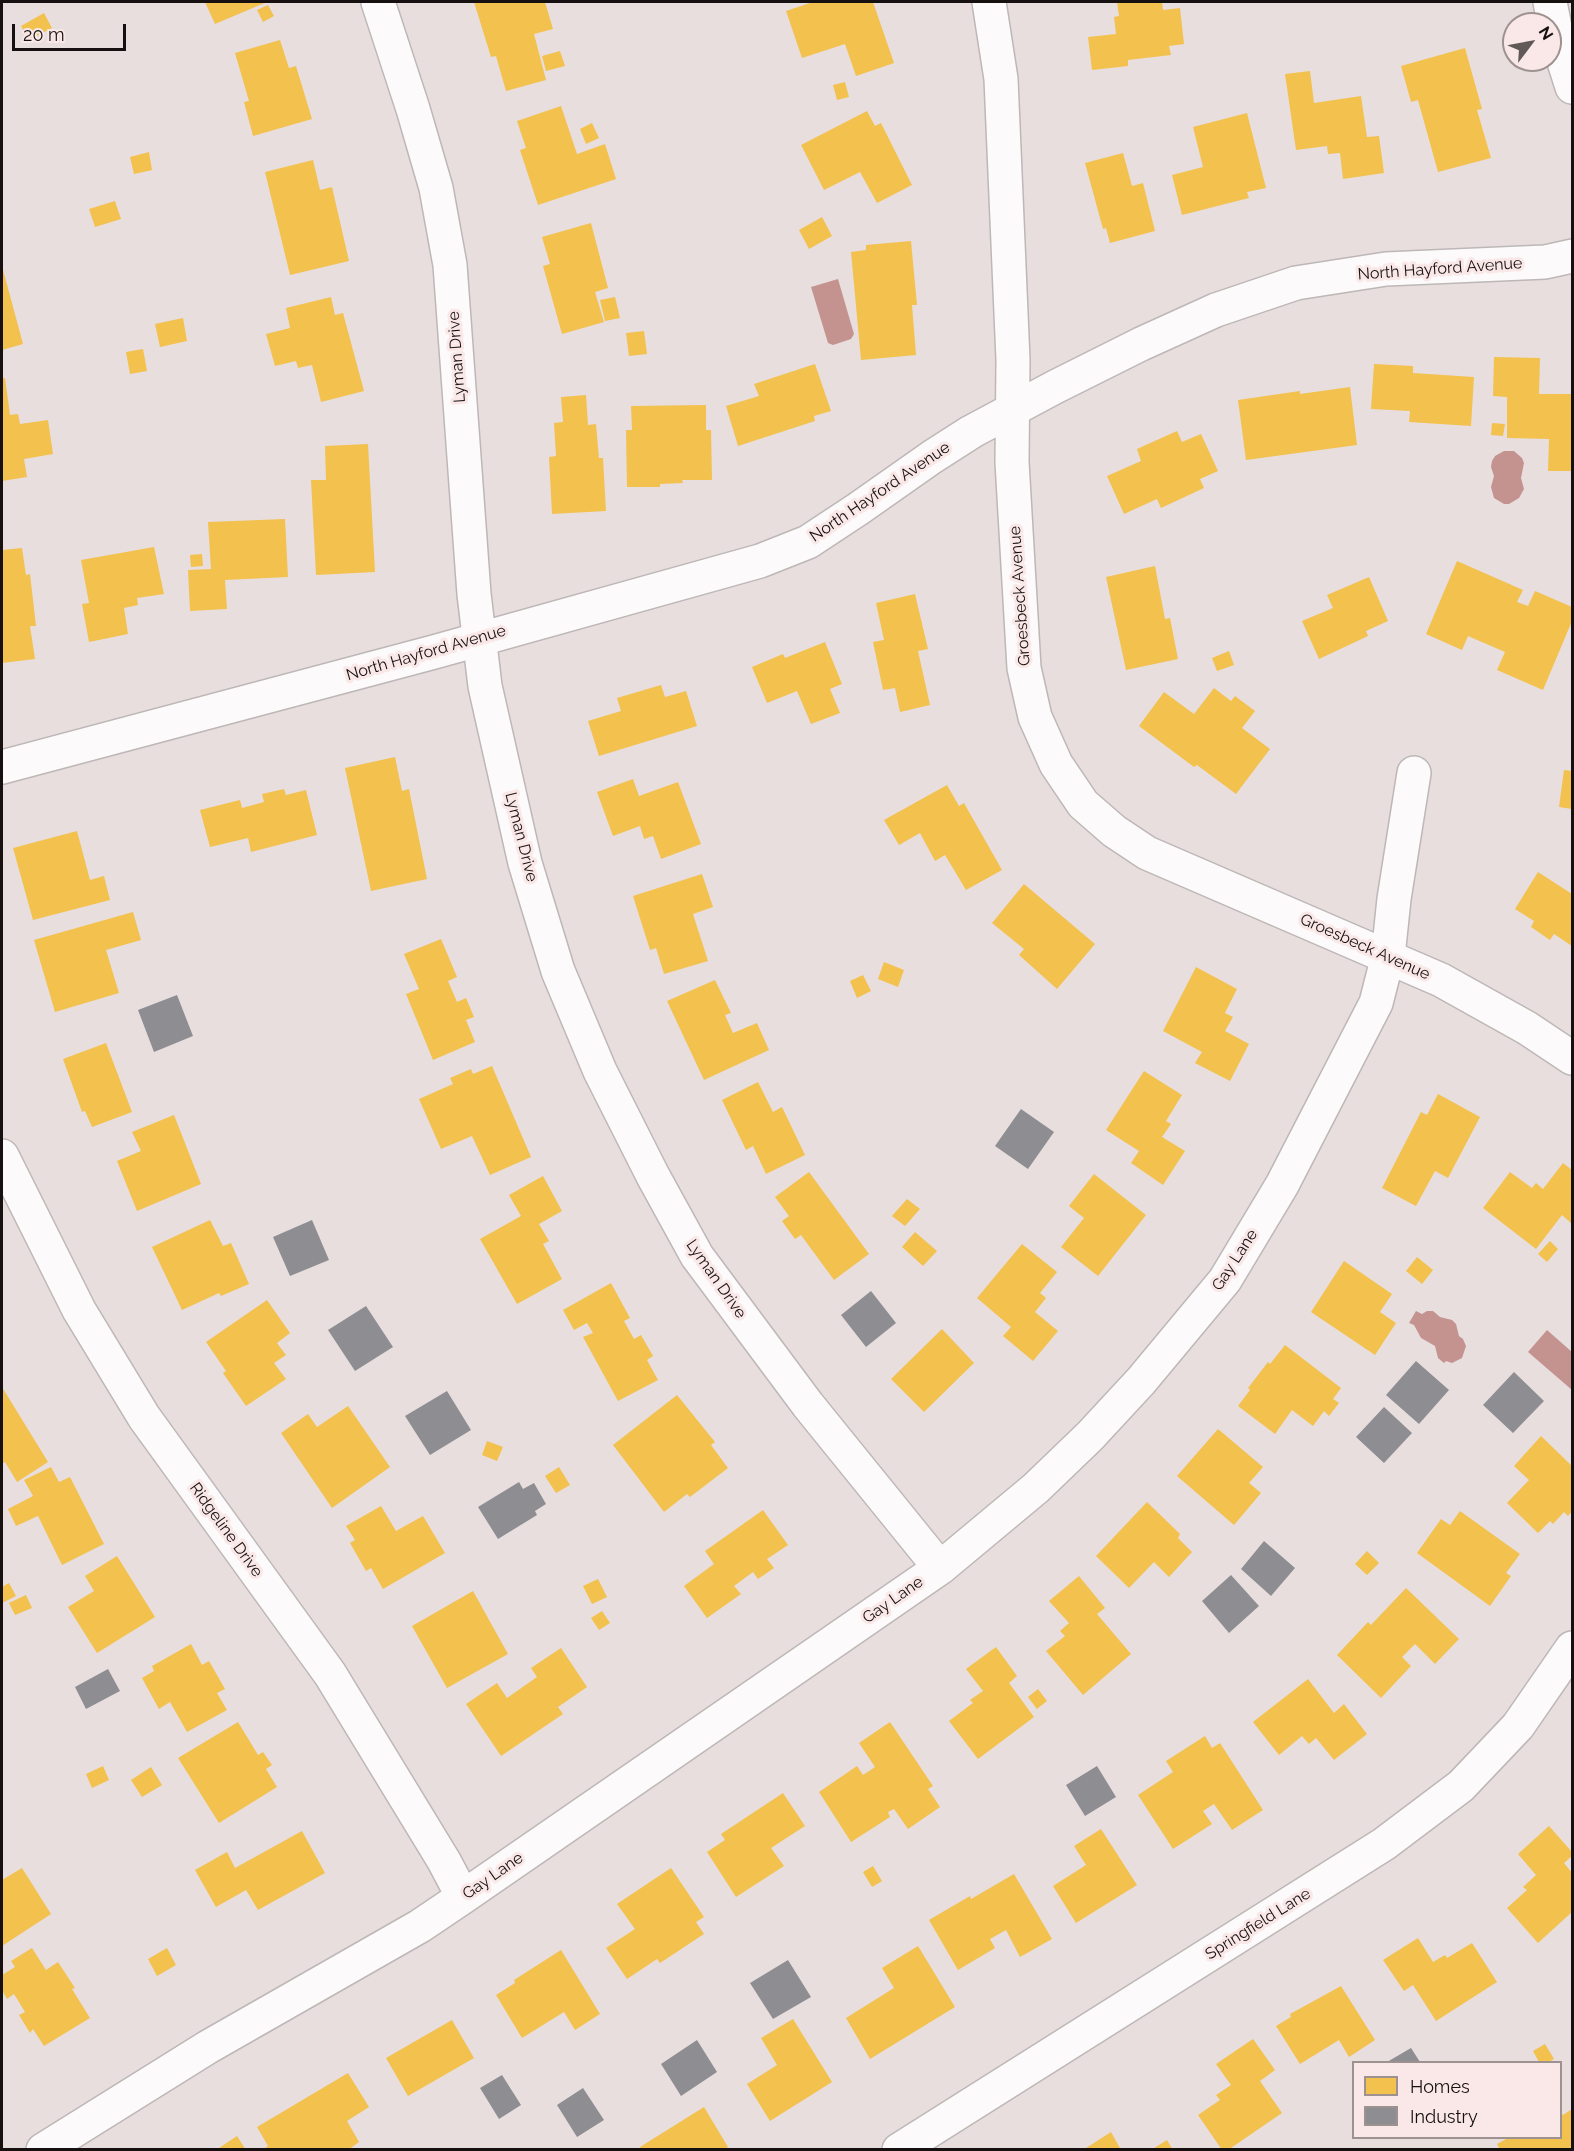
<!DOCTYPE html>
<html>
<head>
<meta charset="utf-8">
<style>
  body { margin:0 }
  #map { position:relative; width:1574px; height:2151px; overflow:hidden; background:#e8dede; font-family:Raleway,sans-serif }
  canvas { display:block }
  .frame { position:absolute; inset:0; border:3px solid #161110; pointer-events:none }
  .legend { position:absolute; left:1352px; top:2061px; width:210px; height:78px; box-sizing:border-box; background:#f9e8e7; border:2px solid #9e9291; margin:0; padding:8px 10px; list-style:none; font-size:18px; color:#161110 }
  .legend li { display:flex; align-items:center; gap:12px; height:30px }
  .legend b { width:30px; border:2px solid #9e9291 }
  .north { position:absolute; left:1502px; top:12px; width:60px; height:60px; box-sizing:border-box; background:#f9e8e7; border:2px solid #9e9291; border-radius:50%; rotate:58deg; font-size:16px; font-weight:700; line-height:24px; text-align:center; color:#161110 }
  .north::after { content:''; display:block; margin:auto; width:21px; height:27px; background:#605958; clip-path:polygon(50% 0,100% 100%,50% 72%,0 100%) }
  .scale { position:absolute; left:12px; top:24px; width:114px; height:27px; box-sizing:border-box; border:3px solid #161110; border-top:0; padding-left:8px; font-size:18px; line-height:21px; white-space:nowrap; color:#161110; -webkit-text-stroke:4px #f9e8e7; paint-order:stroke }
</style>
</head>
<body>
<div id="map">
<canvas width="1574" height="2151"></canvas>
<div class="frame"></div>
<ul class="legend">
<li><b style="height:16px;background:#f2c14e"></b>Homes</li>
<li><b style="height:16px;background:#8d8d92"></b>Industry</li>
</ul>
<div class="north">N</div>
<div class="scale">20 m</div>
</div>
<script>
const ctx = document.querySelector('canvas').getContext('2d');
ctx.lineJoin = 'round';
function fill(path, color) {
  ctx.fillStyle = color;
  ctx.fill(path, 'evenodd');
}
function poly(rows) {
  const path = new Path2D();
  for (const r of rows) {
    path.moveTo(r[0], r[1]);
    for (let i = 2; i < r.length; i += 2) path.lineTo(r[i], r[i + 1]);
  }
  return path;
}
function stroke(path, color, width, dash) {
  ctx.strokeStyle = color;
  ctx.lineWidth = width;
  ctx.lineCap = dash ? 'butt' : 'round';
  ctx.setLineDash(dash || []);
  ctx.stroke(path);
}
function label(font, color, halo, rows, align = 'center') {
  ctx.font = font + ' Raleway,sans-serif';
  ctx.lineWidth = 6;
  ctx.setLineDash([]);
  ctx.textBaseline = 'middle';
  ctx.strokeStyle = halo;
  ctx.fillStyle = color;
  for (const [text, x, y, turn = 0] of rows) {
    ctx.save();
    ctx.translate(x, y);
    ctx.rotate((+turn || 0) * Math.PI / 180);
    ctx.textAlign = isNaN(turn) ? turn : align;
    if (halo) ctx.strokeText(text, 0, 0);
    ctx.fillText(text, 0, 0);
    ctx.restore();
  }
}
const water = poly([
  [838,279,854,334,851,339,833,345,828,343,811,287],
  [1504,451,1514,451,1522,458,1524,463,1521,478,1524,489,1519,498,1509,504,1504,504,1494,498,1491,487,1494,476,1491,467,1492,461,1495,456],
  [1416,1311,1422,1314,1427,1311,1433,1311,1440,1317,1452,1320,1456,1324,1459,1336,1463,1339,1466,1346,1462,1358,1452,1363,1446,1361,1444,1363,1438,1358,1435,1346,1421,1338,1414,1325,1409,1323],
  [1547,1330,1572,1352,1572,1390,1528,1352]
]);
const homes = poly([
  [205,2,267,2,215,24],
  [474,2,545,2,553,29,534,34,546,80,506,91,496,56,491,57],
  [813,2,873,2,894,63,856,76,845,44,802,58,786,11],
  [1117,2,1162,2,1163,10,1180,8,1184,44,1169,46,1171,55,1128,60,1128,66,1092,70,1088,37,1116,34,1114,17,1119,16],
  [268,5,274,16,263,22,257,10],
  [44,13,52,28,29,40,21,26],
  [280,40,289,68,296,66,312,119,253,136,244,102,249,101,235,53],
  [1465,48,1482,109,1477,110,1491,158,1438,172,1418,100,1411,102,1401,66],
  [560,51,565,66,546,71,542,56],
  [1310,71,1314,103,1361,96,1367,137,1379,136,1384,173,1343,179,1340,153,1328,154,1327,146,1296,150,1285,74],
  [845,82,849,97,837,100,833,85],
  [561,106,577,154,605,144,616,179,538,205,520,150,526,148,517,121],
  [867,111,875,126,881,123,912,185,877,203,860,172,824,190,801,145],
  [1247,113,1266,188,1247,192,1249,198,1182,215,1172,175,1203,167,1193,127],
  [592,123,599,138,586,144,580,129],
  [149,152,152,170,134,174,130,157],
  [1123,153,1132,186,1143,183,1155,231,1110,243,1106,228,1103,229,1085,163],
  [313,160,320,190,332,187,349,261,290,275,265,172],
  [115,201,121,219,95,227,89,209],
  [822,217,832,236,809,249,799,230],
  [591,223,608,288,595,292,604,322,562,334,543,266,550,264,542,237],
  [911,241,917,305,912,305,916,355,861,360,851,252,866,250,866,245],
  [2,266,23,344,2,350],
  [331,297,335,315,343,313,364,391,321,402,312,365,298,368,296,361,275,366,266,334,290,328,286,308],
  [615,297,620,318,605,321,600,300],
  [183,318,187,341,160,347,155,324],
  [644,331,647,354,629,356,626,333],
  [143,349,147,371,130,374,126,352],
  [1494,357,1540,358,1539,394,1572,394,1572,471,1548,471,1549,439,1507,438,1507,397,1493,396],
  [815,364,831,411,814,416,815,421,738,446,726,406,759,396,754,384],
  [1374,364,1413,366,1413,373,1474,377,1471,426,1409,422,1410,411,1371,409],
  [2,378,5,378,10,415,18,414,20,424,48,420,53,454,24,459,27,477,2,481],
  [1350,387,1357,445,1246,460,1238,400,1300,391,1300,394],
  [586,395,588,425,596,424,599,458,603,458,606,511,552,514,549,457,556,456,554,423,563,422,561,397],
  [706,405,706,430,711,430,712,480,682,480,683,483,660,484,660,487,627,487,626,430,632,430,631,406],
  [1492,423,1505,424,1503,436,1491,435],
  [1177,431,1182,442,1201,434,1218,471,1200,479,1204,488,1161,508,1157,499,1124,514,1107,476,1141,461,1137,449],
  [368,444,375,572,316,575,311,480,326,480,325,446],
  [285,519,288,577,225,580,227,609,190,611,188,570,211,569,208,522],
  [154,547,164,594,137,598,138,605,124,608,128,634,89,642,82,604,89,603,81,560],
  [22,548,26,575,30,574,36,626,30,626,35,659,2,663,2,550],
  [202,554,203,566,191,567,190,555],
  [1457,561,1523,590,1517,602,1528,606,1535,591,1572,607,1572,621,1543,690,1497,670,1505,652,1468,636,1462,650,1426,634],
  [1155,566,1165,619,1170,618,1178,659,1126,670,1106,577],
  [1369,577,1388,621,1366,631,1368,636,1319,659,1302,621,1333,608,1327,595],
  [915,594,928,649,918,651,930,705,900,712,895,688,883,690,873,642,884,640,876,603],
  [825,642,842,684,830,689,840,713,811,724,797,691,767,703,752,667,783,654,785,658],
  [1229,651,1234,665,1217,671,1212,658],
  [661,685,665,697,686,691,697,726,599,756,588,721,621,711,617,698],
  [1214,688,1231,701,1235,696,1255,711,1242,728,1270,749,1236,794,1197,765,1194,767,1139,726,1164,692,1194,714],
  [395,757,402,791,409,789,427,879,371,891,345,768],
  [1564,770,1572,771,1572,809,1559,807],
  [633,779,639,796,678,782,701,844,661,859,653,836,644,839,640,826,613,836,597,792],
  [947,785,959,806,964,803,1002,870,966,890,945,855,935,861,920,833,899,845,884,820],
  [284,789,286,795,306,790,317,835,251,852,248,838,210,847,200,810,240,800,242,808,264,802,262,794],
  [77,831,90,880,104,876,110,900,33,920,13,848],
  [1538,872,1572,894,1572,946,1554,934,1550,940,1531,927,1534,921,1515,909],
  [702,874,713,907,693,914,708,961,664,974,656,948,650,950,633,896],
  [1024,884,1095,944,1057,989,1019,955,1024,949,992,923],
  [133,912,141,940,106,950,119,993,55,1012,34,940],
  [441,939,457,977,448,981,457,1002,466,998,474,1017,466,1020,475,1042,433,1060,406,994,419,989,404,954],
  [884,962,904,970,898,987,878,979],
  [1196,967,1237,989,1225,1013,1233,1017,1225,1031,1249,1044,1230,1081,1195,1063,1202,1052,1163,1031],
  [863,975,871,991,857,998,850,981],
  [715,980,731,1013,725,1015,733,1033,757,1023,769,1050,704,1080,667,1001],
  [106,1043,132,1112,92,1127,85,1111,82,1112,63,1059],
  [492,1066,531,1157,490,1175,472,1136,441,1149,419,1099,453,1084,450,1078,471,1069,473,1074],
  [1144,1071,1182,1095,1166,1121,1171,1124,1162,1137,1185,1151,1163,1185,1131,1163,1139,1151,1106,1130],
  [758,1082,773,1112,782,1107,805,1155,766,1174,753,1146,746,1150,722,1100],
  [1438,1094,1480,1117,1448,1178,1435,1171,1416,1206,1382,1188,1421,1112,1427,1115],
  [174,1115,201,1184,137,1211,117,1161,141,1151,132,1132],
  [1563,1163,1572,1170,1572,1224,1562,1215,1536,1249,1483,1208,1510,1172,1532,1188,1536,1183,1543,1189],
  [809,1172,869,1254,834,1280,801,1235,795,1239,782,1221,789,1216,775,1197],
  [1094,1174,1146,1215,1098,1276,1061,1247,1084,1218,1069,1206],
  [543,1176,562,1211,539,1224,549,1241,543,1244,562,1279,517,1304,480,1239,521,1216,509,1195],
  [907,1199,920,1209,905,1226,892,1216],
  [210,1220,223,1246,231,1243,249,1284,221,1296,219,1293,182,1310,152,1247],
  [915,1232,937,1251,923,1266,902,1247],
  [1550,1241,1558,1249,1547,1262,1538,1254],
  [1022,1244,1057,1272,1040,1293,1046,1298,1035,1312,1058,1331,1033,1361,1003,1336,1011,1327,977,1298],
  [1417,1257,1433,1270,1422,1284,1406,1271],
  [1344,1261,1392,1294,1380,1312,1396,1323,1375,1355,1311,1312],
  [611,1283,630,1318,624,1321,634,1339,641,1335,653,1356,647,1360,658,1380,618,1401,583,1337,593,1333,587,1323,574,1330,563,1310],
  [267,1300,290,1333,277,1343,286,1355,274,1363,286,1379,246,1406,223,1373,226,1371,206,1342],
  [942,1329,974,1363,924,1412,891,1379],
  [1285,1345,1341,1388,1333,1399,1339,1403,1329,1416,1324,1411,1313,1426,1292,1410,1275,1434,1238,1406,1250,1390,1248,1388,1268,1362,1270,1364],
  [2,1387,48,1462,17,1482,5,1462,2,1464],
  [677,1395,715,1442,711,1445,728,1468,690,1497,687,1494,664,1512,613,1445],
  [348,1406,390,1467,332,1508,281,1433,308,1414,317,1427],
  [1218,1429,1263,1467,1249,1483,1261,1493,1234,1525,1177,1476],
  [1541,1436,1572,1466,1572,1511,1568,1516,1564,1512,1553,1524,1550,1521,1538,1533,1507,1503,1529,1480,1514,1466],
  [487,1441,503,1447,497,1461,482,1455],
  [51,1467,59,1482,70,1477,104,1544,62,1565,38,1516,16,1526,8,1509,33,1496,24,1480],
  [559,1467,570,1485,556,1493,545,1476],
  [1147,1502,1180,1534,1178,1538,1192,1552,1169,1577,1154,1562,1129,1588,1096,1556],
  [381,1506,396,1531,423,1516,445,1553,383,1589,371,1568,366,1571,350,1543,355,1540,346,1526],
  [763,1510,788,1545,767,1559,774,1568,758,1579,753,1572,734,1586,741,1594,707,1618,684,1586,714,1564,705,1551],
  [1460,1511,1520,1554,1506,1573,1511,1576,1490,1606,1417,1553,1441,1519,1450,1525],
  [1367,1551,1379,1563,1367,1575,1355,1564],
  [117,1556,155,1617,97,1653,68,1607,94,1591,85,1576],
  [1079,1576,1105,1608,1097,1614,1131,1654,1083,1695,1046,1651,1065,1636,1060,1631,1069,1623,1049,1601],
  [598,1579,607,1597,592,1604,583,1586],
  [9,1583,16,1596,2,1603,2,1587],
  [1406,1588,1459,1639,1435,1664,1415,1644,1402,1657,1411,1666,1381,1698,1337,1655,1368,1622,1371,1625],
  [473,1591,508,1654,447,1688,412,1626],
  [26,1595,32,1608,15,1615,9,1603],
  [602,1611,610,1623,599,1630,591,1618],
  [191,1644,202,1665,209,1661,225,1689,217,1693,227,1710,187,1732,170,1702,159,1709,142,1678,154,1671,152,1666],
  [996,1647,1017,1676,1009,1683,1034,1717,978,1759,949,1721,973,1703,970,1700,983,1691,966,1669],
  [561,1648,587,1687,558,1707,563,1714,501,1756,466,1704,497,1683,507,1698,537,1677,531,1668],
  [1308,1679,1334,1713,1344,1704,1367,1734,1334,1760,1316,1738,1309,1744,1302,1736,1279,1755,1253,1722],
  [1038,1689,1047,1701,1037,1709,1028,1697],
  [238,1722,258,1755,263,1752,272,1765,266,1769,277,1787,219,1823,178,1758],
  [890,1722,933,1786,928,1789,940,1807,908,1829,894,1809,888,1812,890,1817,851,1842,819,1792,857,1766,863,1775,875,1767,859,1743],
  [1205,1736,1212,1748,1220,1743,1263,1810,1232,1830,1214,1804,1203,1811,1212,1824,1173,1849,1138,1795,1173,1772,1166,1761],
  [103,1766,109,1780,92,1788,86,1774],
  [151,1767,162,1785,142,1797,131,1780],
  [783,1793,805,1826,771,1848,784,1866,736,1897,707,1852,725,1840,721,1834],
  [1549,1826,1572,1852,1572,1856,1564,1863,1572,1873,1572,1912,1538,1943,1507,1908,1527,1890,1523,1887,1536,1875,1518,1854],
  [1101,1829,1137,1885,1076,1923,1053,1886,1086,1865,1074,1846],
  [302,1831,325,1873,258,1910,246,1890,216,1907,195,1870,227,1852,235,1868],
  [873,1866,882,1881,872,1887,863,1872],
  [22,1868,51,1914,2,1946,2,1880],
  [671,1868,704,1917,696,1922,704,1934,660,1963,657,1959,627,1979,606,1948,635,1929,617,1904],
  [1014,1874,1052,1939,1020,1957,1006,1930,990,1939,995,1948,958,1970,929,1920,970,1896,971,1899],
  [1418,1938,1433,1962,1445,1955,1447,1958,1472,1943,1497,1982,1436,2021,1413,1985,1404,1991,1383,1960],
  [918,1946,955,2007,870,2059,846,2018,894,1988,882,1968],
  [32,1948,46,1970,58,1962,75,1988,72,1989,90,2018,44,2046,33,2029,30,2033,19,2015,25,2012,14,1994,7,1999,2,1990,2,1975,15,1967,11,1961],
  [167,1948,176,1965,157,1976,148,1959],
  [561,1950,600,2014,575,2030,564,2012,522,2038,496,1995,515,1983,514,1980],
  [1341,1986,1375,2040,1349,2057,1339,2040,1300,2064,1276,2026,1291,2017,1290,2014],
  [793,2019,832,2082,770,2121,747,2084,777,2065,761,2038],
  [452,2020,474,2058,408,2096,386,2058],
  [1253,2039,1275,2070,1260,2081,1282,2113,1228,2150,1222,2150,1198,2115,1220,2100,1216,2095,1231,2085,1216,2064],
  [1545,2044,1554,2059,1549,2062,1539,2062,1533,2051],
  [348,2073,369,2107,347,2121,359,2142,348,2150,262,2150,268,2146,257,2127],
  [704,2107,728,2147,724,2150,641,2150,640,2147],
  [1572,2109,1572,2150,1500,2150,1497,2144,1508,2138,1560,2138,1560,2111,1563,2115],
  [1111,2132,1121,2150,1083,2150],
  [237,2136,246,2150,216,2150],
  [1167,2140,1173,2150,1151,2150]
]);
const industry = poly([
  [177,995,193,1036,154,1052,138,1010],
  [1021,1109,1054,1132,1028,1169,995,1146],
  [312,1220,329,1260,290,1276,273,1237],
  [871,1291,896,1323,866,1347,841,1315],
  [366,1306,393,1347,355,1371,328,1330],
  [1416,1361,1449,1390,1419,1424,1386,1395],
  [1514,1372,1544,1401,1513,1433,1483,1405],
  [447,1391,471,1430,430,1455,405,1416],
  [1384,1407,1412,1433,1384,1463,1356,1437],
  [519,1482,523,1489,534,1483,546,1504,535,1511,537,1515,498,1539,478,1507],
  [1264,1541,1295,1568,1271,1596,1241,1569],
  [1231,1575,1259,1606,1229,1633,1202,1601],
  [108,1669,120,1691,86,1709,75,1687],
  [1097,1766,1116,1797,1085,1816,1066,1785],
  [788,1960,811,1997,773,2019,750,1983],
  [697,2040,717,2072,681,2096,661,2064],
  [1411,2048,1420,2062,1387,2062],
  [502,2075,521,2105,499,2119,480,2088],
  [583,2088,604,2120,577,2137,557,2105]
]);
const minor = poly([
  [378,2,413,109,436,188,450,265,474,594,485,686,525,863,558,971,600,1071,653,1176,697,1256,808,1405,940,1568],
  [989,2,1001,79,1013,360,1012,462,1024,668,1035,717,1056,764,1083,804,1114,831,1147,853,1441,980,1527,1028,1572,1058],
  [1550,2,1558,43,1572,87],
  [2,767,434,652,760,561,808,542,858,509,932,457,971,432,1055,387,1141,344,1216,310,1296,283,1386,269,1545,262,1572,256],
  [2,1156,79,1310,144,1417,330,1674,444,1861,463,1897],
  [43,2150,208,2047,420,1926,463,1897,940,1568,1036,1488,1090,1436,1141,1381,1225,1280,1282,1185,1376,1003,1388,956,1394,899,1414,773],
  [899,2150,1384,1844,1461,1786,1518,1726,1572,1648]
]);
const streetNames = [
  ["North Hayford Avenue",1440,269,-4],
  ["Lyman Drive",457,357,-94],
  ["North Hayford Avenue",880,492,-34],
  ["Groesbeck Avenue",1020,596,-94],
  ["North Hayford Avenue",426,653,-16],
  ["Lyman Drive",521,837,76],
  ["Groesbeck Avenue",1365,947,24],
  ["Gay Lane",1235,1260,-57],
  ["Lyman Drive",716,1279,55],
  ["Ridgeline Drive",226,1530,54],
  ["Gay Lane",893,1600,-35],
  ["Gay Lane",493,1876,-35],
  ["Springfield Lane",1258,1924,-32]
];
fill(water, '#c49390');
fill(homes, '#f2c14e');
fill(industry, '#8d8d92');
stroke(minor, '#beb7b7', 36);
stroke(minor, '#fcfafa', 33);
label('16px', '#161110', '#f9e8e7', streetNames);
</script>
</body>
</html>
